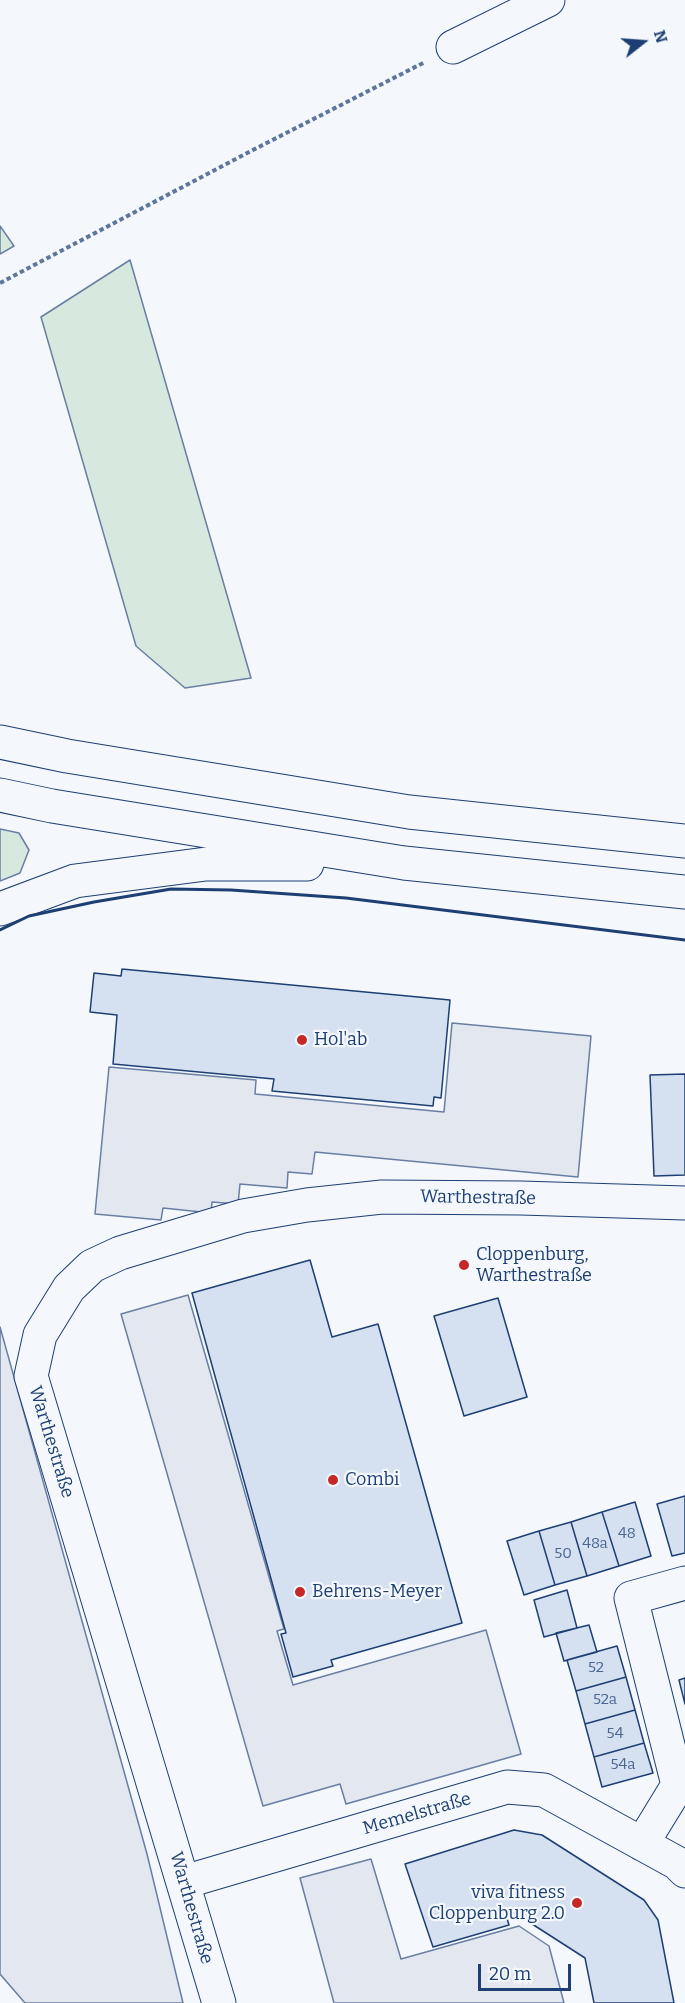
<!DOCTYPE html>
<html>
<head>
<meta charset="utf-8">
<style>
  body { margin:0 }
  #map { position:relative; width:685px; height:2003px; overflow:hidden; background:#f4f7fb; font-family:Bitter,serif }
  canvas { display:block }
  .north { position:absolute; left:613px; top:12px; width:60px; height:60px; -webkit-text-stroke:4px #f4f7fb; paint-order:stroke; rotate:73deg; font-size:16px; font-weight:700; line-height:24px; text-align:center; color:#1d3f73 }
  .north::after { content:''; display:block; margin:auto; width:21px; height:27px; background:#1d3f73; clip-path:polygon(50% 0,100% 100%,50% 72%,0 100%) }
  .scale { position:absolute; left:478px; top:1964px; width:93px; height:27px; box-sizing:border-box; border:3px solid #1d3f73; border-top:0; padding-left:8px; font-size:18px; line-height:21px; white-space:nowrap; color:#1d3f73; -webkit-text-stroke:4px #f4f7fb; paint-order:stroke }
</style>
</head>
<body>
<div id="map">
<canvas width="685" height="2003"></canvas>
<div class="north">N</div>
<div class="scale">20 m</div>
</div>
<script>
const ctx = document.querySelector('canvas').getContext('2d');
ctx.lineJoin = 'round';
function fill(path, color) {
  ctx.fillStyle = color;
  ctx.fill(path, 'evenodd');
}
function poly(rows) {
  const path = new Path2D();
  for (const r of rows) {
    path.moveTo(r[0], r[1]);
    for (let i = 2; i < r.length; i += 2) path.lineTo(r[i], r[i + 1]);
  }
  return path;
}
function stroke(path, color, width, dash) {
  ctx.strokeStyle = color;
  ctx.lineWidth = width;
  ctx.lineCap = dash ? 'butt' : 'round';
  ctx.setLineDash(dash || []);
  ctx.stroke(path);
}
function label(font, color, halo, rows, align = 'center') {
  ctx.font = font + ' Bitter,serif';
  ctx.lineWidth = 4.5;
  ctx.setLineDash([]);
  ctx.textBaseline = 'middle';
  ctx.strokeStyle = halo;
  ctx.fillStyle = color;
  for (const [text, x, y, turn = 0] of rows) {
    ctx.save();
    ctx.translate(x, y);
    ctx.rotate((+turn || 0) * Math.PI / 180);
    ctx.textAlign = isNaN(turn) ? turn : align;
    if (halo) ctx.strokeText(text, 0, 0);
    ctx.fillText(text, 0, 0);
    ctx.restore();
  }
}
const green = poly([
  [0,226,14,246,0,254,0,226],
  [130,260,251,678,185,688,136,646,41,317,130,260],
  [0,829,19,833,29,850,20,873,0,881,0,829]
]);
const parking = poly([
  [452,1023,591,1036,578,1177,315,1152,312,1174,288,1172,287,1188,240,1184,238,1204,212,1202,211,1213,163,1208,161,1220,95,1214,109,1067,256,1080,255,1094,444,1112,452,1023],
  [188,1295,284,1629,277,1631,293,1685,486,1630,521,1754,346,1804,340,1784,263,1806,121,1314,188,1295],
  [0,1327,147,1854,183,2003,25,2003,0,1974,0,1327],
  [371,1859,401,1959,519,1926,549,1946,564,2003,334,2003,300,1878,371,1859]
]);
const building = poly([
  [122,969,450,1000,441,1098,434,1097,433,1106,272,1091,274,1079,113,1064,117,1015,90,1012,94,973,121,976,122,969],
  [685,1074,685,1175,654,1176,650,1075,685,1074],
  [310,1260,332,1337,378,1324,462,1623,331,1660,333,1666,293,1677,281,1634,286,1633,192,1293,310,1260],
  [498,1298,527,1397,464,1416,434,1316,498,1298],
  [685,1496,685,1553,672,1556,657,1504,685,1496],
  [635,1502,651,1556,619,1566,602,1512,635,1502],
  [602,1512,619,1566,587,1576,571,1522,602,1512],
  [571,1522,587,1576,555,1585,539,1531,571,1522],
  [539,1531,555,1585,524,1595,507,1541,539,1531],
  [567,1590,577,1628,544,1637,534,1600,567,1590],
  [589,1625,597,1652,564,1661,556,1633,589,1625],
  [617,1646,626,1677,576,1691,567,1660,617,1646],
  [626,1677,635,1710,585,1724,576,1691,626,1677],
  [685,1678,685,1704,679,1680,685,1678],
  [635,1710,644,1743,594,1757,585,1724,635,1710],
  [644,1743,653,1773,602,1787,594,1757,644,1743],
  [514,1830,542,1835,644,1900,658,1920,674,2003,594,2003,585,1958,515,1913,506,1915,509,1925,433,1947,405,1864,514,1830]
]);
const path = poly([
  [0,283,251,151,425,62]
]);
const minor = poly([
  [453,47,548,0],
  [642,1844,678,1785,631,1598,685,1583],
  [184,1882,507,1787,544,1790,677,1863,685,1871],
  [219,2003,31,1376,40,1335,69,1288,92,1266,120,1253,243,1216,307,1205,382,1197,521,1198,685,1203]
]);
const highway = poly([
  [0,742,67,756,409,812,685,841],
  [0,795,52,806,404,863,685,892],
  [0,909,75,881,206,864,307,864]
]);
const wall = poly([
  [0,930,29,916,94,902,171,889,231,890,346,898,685,940]
]);
const markers = [
  [302,1040,6,"#c62828"],
  [464,1265,6,"#c62828"],
  [333,1480,6,"#c62828"],
  [300,1592,6,"#c62828"],
  [577,1903,6,"#c62828"]
];
const numberNames = [
  ["48",627,1534],
  ["48a",595,1544],
  ["50",563,1554],
  ["52",596,1668],
  ["52a",605,1700],
  ["54",615,1734],
  ["54a",623,1765]
];
const poiNames = [
  ["Hol'ab",314,1040],
  ["Cloppenburg,",476,1255],
  ["Warthestraße",476,1276],
  ["Combi",345,1480],
  ["Behrens-Meyer",312,1592],
  ["viva fitness",565,1893,"right"],
  ["Cloppenburg 2.0",565,1914,"right"]
];
const streetNames = [
  ["Warthestraße",478,1198,1],
  ["Warthestraße",51,1442,73],
  ["Memelstraße",417,1814,-16],
  ["Warthestraße",191,1908,74]
];
fill(green, '#d7e8df');
stroke(green, '#687fa3', 1.5);
fill(parking, '#e3e8f0');
stroke(parking, '#687fa3', 1.5);
fill(building, '#d5e0f0');
stroke(building, '#1d3f73', 1.5);
stroke(minor, '#1d3f73', 35);
stroke(highway, '#1d3f73', 35);
stroke(path, '#5e769c', 4, [4.5, 3]);
stroke(minor, '#f4f7fb', 33);
stroke(highway, '#f4f7fb', 33);
stroke(wall, '#1d3f73', 3);
for (const [x, y, r, color] of markers) {
  const dot = new Path2D();
  dot.arc(x, y, r, 0, 2 * Math.PI);
  ctx.fillStyle = color;
  ctx.fill(dot);
  stroke(dot, '#f4f7fb', 2);
}
label('15px', '#4b6792', null, numberNames);
label('18px', '#1d3f73', '#f4f7fb', poiNames, 'left');
label('18px', '#1d3f73', '#f4f7fb', streetNames);
</script>
</body>
</html>
